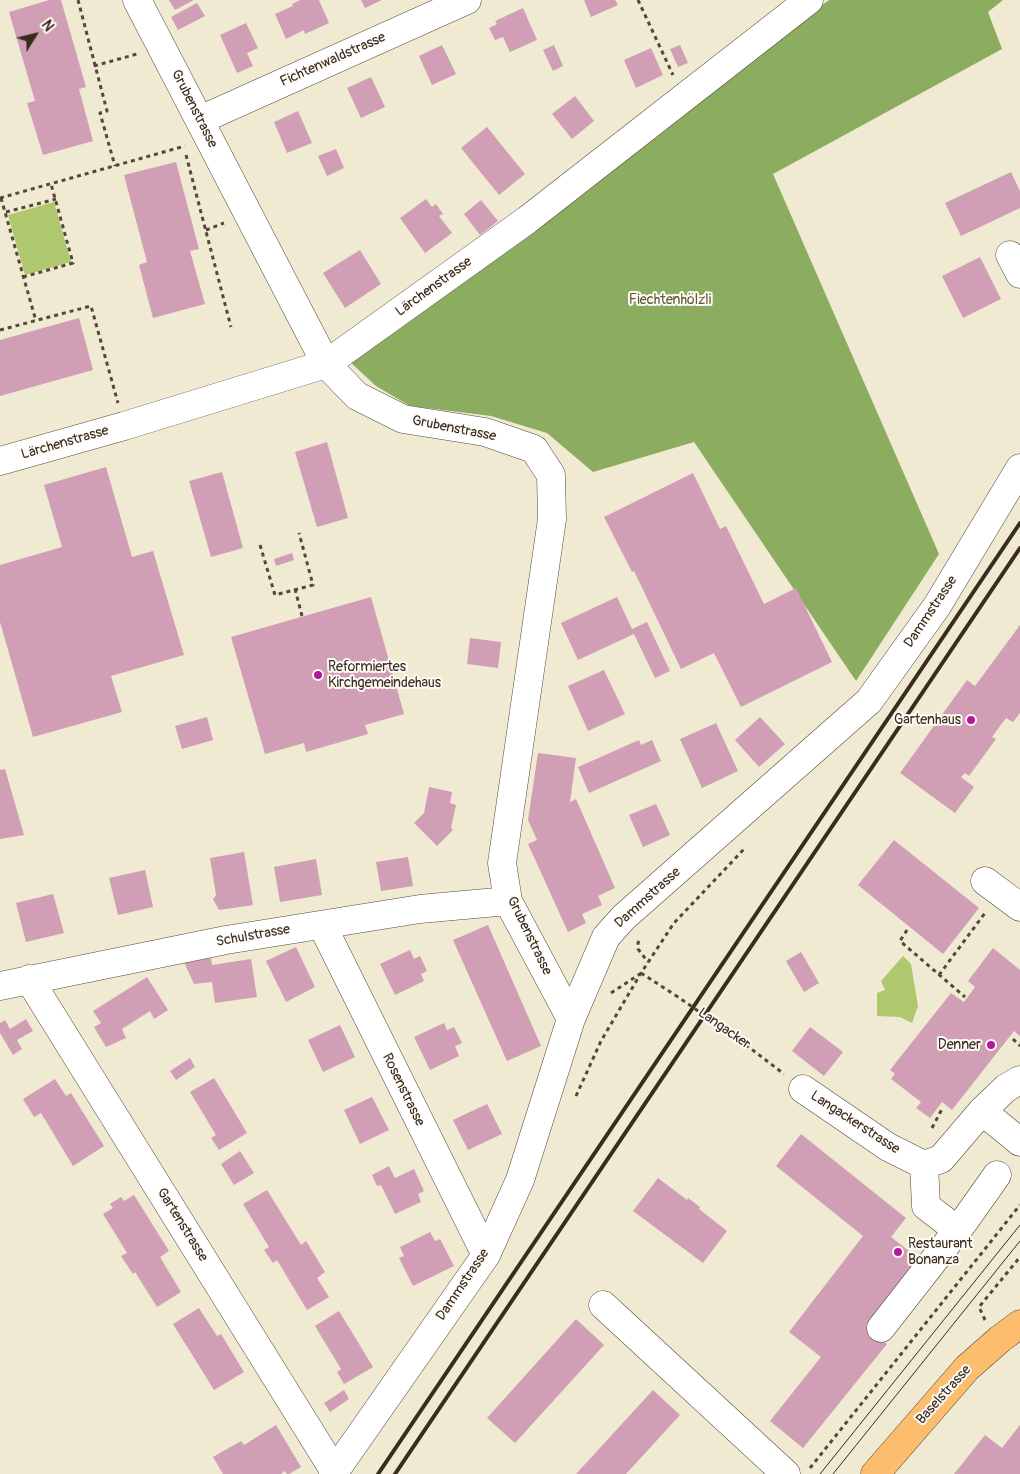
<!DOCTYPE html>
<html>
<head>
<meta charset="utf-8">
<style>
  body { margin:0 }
  #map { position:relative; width:1020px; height:1474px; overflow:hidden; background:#efead1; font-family:Pangolin,sans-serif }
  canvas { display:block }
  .north { position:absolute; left:10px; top:10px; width:50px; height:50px; -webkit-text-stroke:4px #fdfcf7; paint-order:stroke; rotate:54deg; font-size:14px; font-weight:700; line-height:20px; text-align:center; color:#3b2a1e }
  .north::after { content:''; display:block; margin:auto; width:18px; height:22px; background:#3b2a1e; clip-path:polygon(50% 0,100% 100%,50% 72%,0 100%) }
</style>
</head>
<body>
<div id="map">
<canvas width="1020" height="1474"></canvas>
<div class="north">N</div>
</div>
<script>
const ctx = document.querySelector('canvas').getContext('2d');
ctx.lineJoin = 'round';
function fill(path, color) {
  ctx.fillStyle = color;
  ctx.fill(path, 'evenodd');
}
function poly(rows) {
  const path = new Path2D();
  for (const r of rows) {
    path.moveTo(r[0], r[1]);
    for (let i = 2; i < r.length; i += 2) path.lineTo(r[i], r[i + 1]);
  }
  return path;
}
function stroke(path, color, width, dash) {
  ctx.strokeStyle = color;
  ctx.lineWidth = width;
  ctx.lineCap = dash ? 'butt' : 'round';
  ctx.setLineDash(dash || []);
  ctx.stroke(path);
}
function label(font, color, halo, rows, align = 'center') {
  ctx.font = font + ' Pangolin,sans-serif';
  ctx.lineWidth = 4;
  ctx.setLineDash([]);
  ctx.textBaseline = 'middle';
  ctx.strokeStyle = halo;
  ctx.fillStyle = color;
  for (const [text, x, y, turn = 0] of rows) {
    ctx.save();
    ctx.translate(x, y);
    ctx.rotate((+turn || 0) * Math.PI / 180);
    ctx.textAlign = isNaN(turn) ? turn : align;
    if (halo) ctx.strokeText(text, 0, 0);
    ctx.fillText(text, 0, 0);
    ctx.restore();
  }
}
const green = poly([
  [54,202,71,262,25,275,8,215],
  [903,956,911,964,918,1006,912,1023,900,1017,877,1016,877,993,885,990,881,981]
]);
const forest = poly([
  [829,0,1003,0,988,12,1002,49,773,174,939,554,856,681,694,442,593,472,547,433,491,416,410,406,376,386,348,360]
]);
const building = poly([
  [49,0,61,0,86,87,79,89,93,141,43,155,27,103,35,101,9,12],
  [169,0,194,0,175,10],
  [300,0,319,0,329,23,305,34,304,30,286,39,275,14,293,6,292,4],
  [361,0,382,0,365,8],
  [584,0,615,0,618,5,591,17],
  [197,3,205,16,178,30,171,17],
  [523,8,537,40,510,52,503,37,495,40,489,28,497,24,495,21],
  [246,23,258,48,247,53,253,66,237,73,220,35],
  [442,45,456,74,432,85,419,56],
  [554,45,563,66,553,71,543,50],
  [680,45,688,63,678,67,670,49],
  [651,48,663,75,636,88,624,60],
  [371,77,385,107,361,118,347,88],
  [575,96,594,121,572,139,552,114],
  [298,111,312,143,287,153,274,122],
  [487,127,525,174,499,195,461,148],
  [336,149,344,168,327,176,318,156],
  [176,162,199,249,190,251,205,304,153,318,139,265,147,262,124,175],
  [1011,172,1020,191,1020,208,961,236,945,203],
  [426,199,432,207,436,204,443,214,439,216,452,233,425,253,400,218],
  [481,200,498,221,480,235,464,214],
  [360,250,381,284,345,308,323,273],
  [980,257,1001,299,963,318,942,276],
  [79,318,93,370,0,396,0,340],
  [327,442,348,518,317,527,295,452],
  [106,467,132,557,153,551,184,655,111,676,122,712,33,737,0,622,0,565,62,547,44,485],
  [222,472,243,548,211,557,189,481],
  [693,473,720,529,726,526,764,604,796,588,832,662,741,707,714,653,681,669,634,571,632,572,604,517],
  [292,553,294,560,276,566,274,559],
  [371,597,404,714,365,725,368,734,306,752,304,743,265,754,231,637],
  [617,597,632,629,647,622,670,671,655,678,634,634,578,660,561,623],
  [1020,625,1020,713,1013,722,1006,718,992,737,996,739,969,776,965,773,961,777,974,787,955,813,900,773,967,680,975,686],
  [470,638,501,642,498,668,467,664],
  [604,670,625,714,588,731,568,686],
  [207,717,213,740,182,749,175,726],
  [760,717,785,744,759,767,735,740],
  [716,723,738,771,702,788,680,739],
  [639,740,641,745,652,740,661,761,589,793,578,767],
  [538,753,576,758,570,802,576,799,615,888,598,896,602,905,582,914,586,923,568,932,528,844,537,840,528,820],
  [5,769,24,835,0,839,0,770],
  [429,787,452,792,450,803,456,805,451,828,453,830,437,846,414,823,424,813],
  [656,804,670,835,643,847,629,815],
  [894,840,979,908,943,954,858,885],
  [244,852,253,905,219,910,213,899,216,895,210,858],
  [408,857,413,886,381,891,376,862],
  [316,859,322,895,280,902,274,867],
  [145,870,153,907,118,915,109,878],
  [53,894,64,933,26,942,16,903],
  [488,925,541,1046,507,1061,453,940],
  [296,947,315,987,286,1002,266,961],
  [993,948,1020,970,1020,1036,1014,1031,952,1110,942,1102,930,1118,916,1108,921,1102,891,1079,895,1074,890,1070,951,993,964,1002,975,987,968,981],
  [410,950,414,959,420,956,427,971,421,974,424,981,395,995,380,964],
  [801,952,819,983,804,992,786,961],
  [211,958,212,965,251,959,257,997,215,1003,212,982,194,984,184,962],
  [147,977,168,1010,154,1019,150,1011,122,1029,126,1038,106,1047,94,1027,101,1023,93,1011],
  [26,1019,33,1031,17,1040,22,1049,13,1055,0,1033,0,1023,5,1020,10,1029],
  [444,1023,447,1030,454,1027,462,1043,455,1046,459,1056,430,1070,414,1037],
  [340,1025,355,1057,323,1072,308,1040],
  [810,1027,843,1052,824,1076,792,1051],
  [190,1058,195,1067,176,1080,170,1071],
  [214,1078,247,1133,219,1150,211,1138,216,1135,190,1092],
  [55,1079,66,1096,71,1093,104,1146,73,1166,41,1113,34,1117,23,1099],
  [372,1097,389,1130,360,1144,344,1110],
  [487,1104,502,1134,468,1150,453,1120],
  [801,1134,906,1218,891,1237,922,1261,869,1329,887,1344,803,1448,770,1421,821,1357,789,1332,863,1236,776,1166],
  [240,1151,254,1173,234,1185,221,1164],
  [389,1166,395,1178,414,1169,424,1191,418,1194,421,1202,395,1214,381,1185,377,1186,372,1175],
  [658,1178,687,1200,688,1198,700,1207,699,1209,727,1231,703,1263,633,1211],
  [267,1190,301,1245,306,1241,325,1272,317,1278,329,1297,307,1310,277,1260,273,1263,264,1250,269,1247,243,1204],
  [134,1195,169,1251,160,1257,181,1292,157,1307,135,1272,133,1274,121,1256,127,1253,103,1214,113,1208,110,1204,121,1197,124,1201],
  [430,1232,435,1241,440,1239,454,1266,413,1286,399,1258,404,1256,400,1247],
  [199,1308,217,1336,221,1334,244,1372,214,1390,173,1324],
  [339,1311,373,1367,344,1384,337,1372,341,1369,315,1326],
  [576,1319,604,1345,515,1443,487,1418],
  [344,1390,349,1399,330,1412,324,1403],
  [653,1390,680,1415,626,1474,576,1474],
  [276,1425,301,1467,289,1474,287,1474,285,1471,281,1474,223,1474,213,1457,241,1441,244,1445],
  [1020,1425,1020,1474,954,1474,985,1435,1002,1448]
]);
const path = poly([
  [78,0,107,111,100,113,115,166],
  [638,0,673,75],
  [94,66,137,54],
  [186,155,231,327],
  [0,198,185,146],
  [1,198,36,321],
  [6,212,56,199],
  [206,230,224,223],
  [23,277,73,263,51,184],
  [0,330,91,306,118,403],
  [260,545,275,595,313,585,299,533],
  [295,589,302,616],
  [907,930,900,941,965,997],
  [639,941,638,943,638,949,648,962],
  [641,973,675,995],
  [939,975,985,913],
  [611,993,640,974],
  [733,1035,784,1074],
  [1013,1039,1020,1046],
  [576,1096,601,1041,641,973,674,923,746,847],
  [932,1128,942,1109],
  [985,1320,979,1307,1020,1257],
  [810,1468,1020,1205]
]);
const minor = poly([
  [137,0,326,364,357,396,403,419,485,432,534,449,551,475,552,519,502,863,508,901,571,1019],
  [200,120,467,0],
  [1010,255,1020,274],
  [0,461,124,426,326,364,527,220,809,0],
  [985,881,1020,907],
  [322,925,486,1255],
  [29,979,335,1472],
  [0,986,226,940,420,909,508,901],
  [803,1089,888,1147,924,1165,941,1159,982,1111,1006,1088,1020,1080],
  [982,1111,1020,1142],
  [924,1165,926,1206,957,1230],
  [603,1305,786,1474],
  [881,1328,963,1223,997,1175],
  [333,1474,486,1255,520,1180,571,1019,606,937,624,917,869,701,937,606,1020,468]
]);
const major = poly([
  [875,1474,967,1368,1000,1339,1020,1324]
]);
const tram = poly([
  [820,1474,1020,1225],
  [833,1474,1020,1241]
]);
const rail = poly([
  [378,1474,1020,523],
  [395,1474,1020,548]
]);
const pathBridge = poly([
  [675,995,733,1035]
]);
const markers = [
  [318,675,5,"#b5179e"],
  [971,720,5,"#b5179e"],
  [991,1045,5,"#b5179e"],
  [898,1252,5,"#b5179e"]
];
const streetNames = [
  ["Fichtenwaldstrasse",333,60,-24],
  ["Grubenstrasse",194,109,63],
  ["Lärchenstrasse",434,287,-36],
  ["Grubenstrasse",454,429,11],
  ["Lärchenstrasse",65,443,-16],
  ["Dammstrasse",931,612,-56],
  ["Dammstrasse",648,898,-42],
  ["Schulstrasse",253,936,-10],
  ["Grubenstrasse",529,936,64],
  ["Langacker",724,1029,35],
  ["Rosenstrasse",403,1090,64],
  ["Langackerstrasse",855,1123,33],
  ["Gartenstrasse",182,1225,58],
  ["Dammstrasse",463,1285,-56],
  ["Baselstrasse",944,1395,-48]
];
const parkNames = [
  ["Fiechtenhölzli",670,300]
];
const poiNames = [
  ["Reformiertes",328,667],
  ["Kirchgemeindehaus",328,683],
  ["Gartenhaus",961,720,"right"],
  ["Denner",981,1045,"right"],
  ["Restaurant",908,1244],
  ["Bonanza",908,1260]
];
fill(green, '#b0c86d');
fill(forest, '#8cac60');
fill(building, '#d19fb5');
stroke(minor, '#564739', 29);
stroke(major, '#564739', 29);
stroke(path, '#564739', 3, [4, 4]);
stroke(minor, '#fff', 28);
stroke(major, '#fcbd6f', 28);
stroke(tram, '#3b2a1e', 1);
stroke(rail, '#3b2a1e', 4);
stroke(pathBridge, '#564739', 3, [4, 4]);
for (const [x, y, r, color] of markers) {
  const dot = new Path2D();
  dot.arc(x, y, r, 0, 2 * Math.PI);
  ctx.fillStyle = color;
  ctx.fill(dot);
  stroke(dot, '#fdfcf7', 2);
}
label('14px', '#3b2a1e', '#fdfcf7', streetNames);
label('14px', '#5e5936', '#fdfcf7', parkNames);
label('14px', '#3b2a1e', '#fdfcf7', poiNames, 'left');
</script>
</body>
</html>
